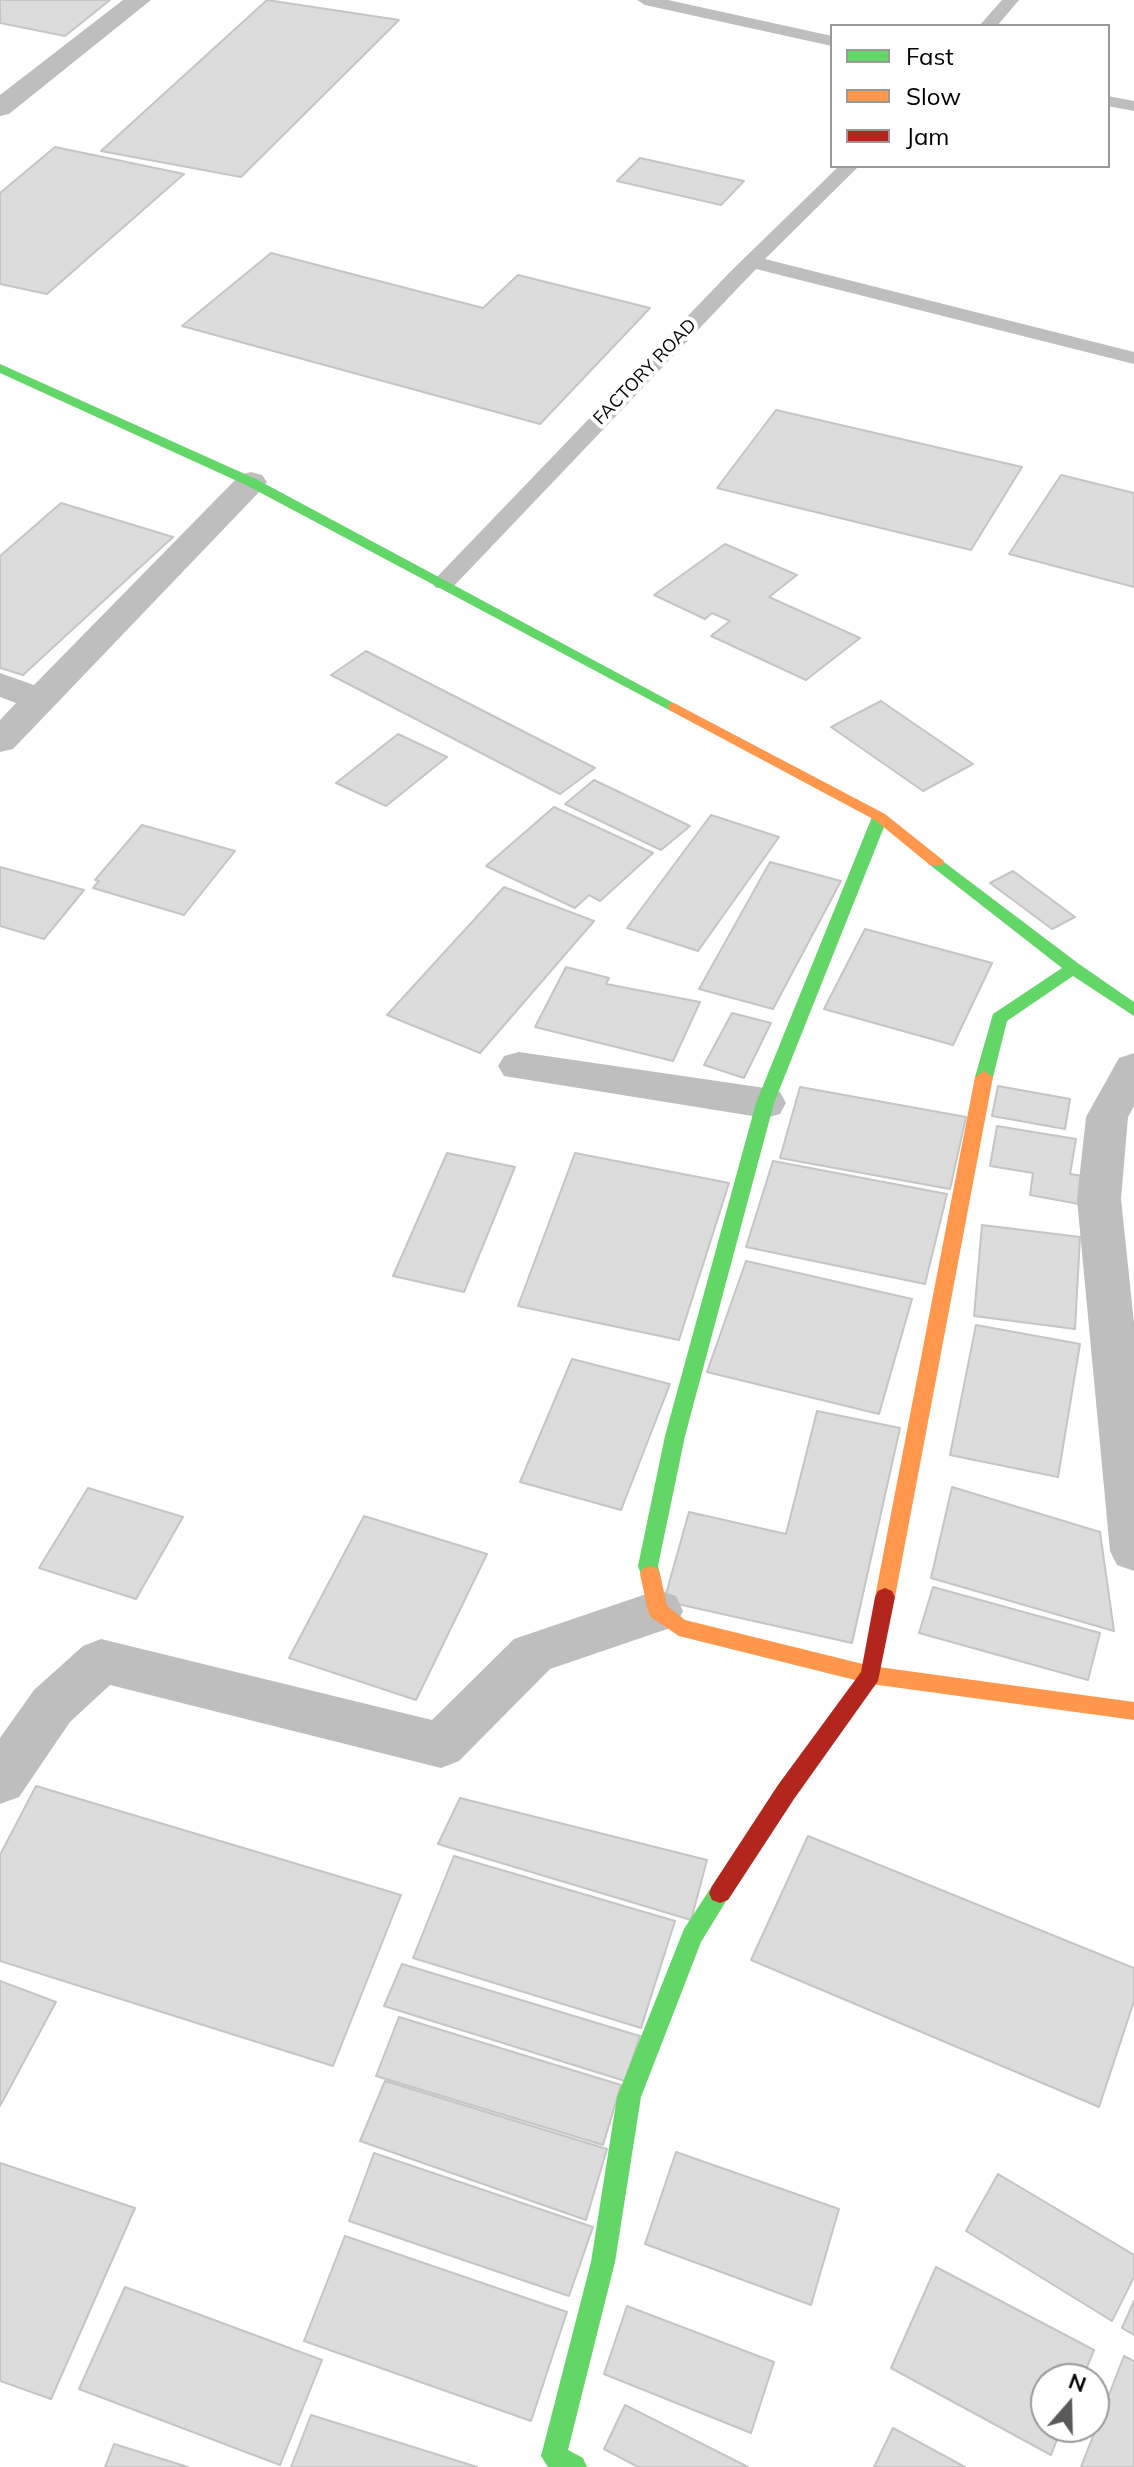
<!DOCTYPE html>
<html>
<head>
<meta charset="utf-8">
<style>
  body { margin:0 }
  #map { position:relative; width:1134px; height:2467px; overflow:hidden; background:#fff; font-family:Mulish,sans-serif }
  canvas { display:block }
  .legend { position:absolute; left:830px; top:24px; width:280px; height:144px; box-sizing:border-box; background:#fff; border:2px solid #999; margin:0; padding:10px 14px; list-style:none; font-size:24px; color:#000 }
  .legend li { display:flex; align-items:center; gap:16px; height:40px }
  .legend b { width:40px; border:2px solid #999 }
  .north { position:absolute; left:1030px; top:2363px; width:80px; height:80px; box-sizing:border-box; background:#fff; border:2px solid #999; border-radius:50%; rotate:20deg; font-size:22px; font-weight:700; line-height:32px; text-align:center; color:#000 }
  .north::after { content:''; display:block; margin:auto; width:28px; height:36px; background:#595959; clip-path:polygon(50% 0,100% 100%,50% 72%,0 100%) }
</style>
</head>
<body>
<div id="map">
<canvas width="1134" height="2467"></canvas>
<ul class="legend">
<li><b style="height:10px;background:#63d668"></b>Fast</li>
<li><b style="height:10px;background:#ff974d"></b>Slow</li>
<li><b style="height:10px;background:#b3261e"></b>Jam</li>
</ul>
<div class="north">N</div>
</div>
<script>
const ctx = document.querySelector('canvas').getContext('2d');
ctx.lineJoin = 'round';
function fill(path, color) {
  ctx.fillStyle = color;
  ctx.fill(path, 'evenodd');
}
function poly(rows) {
  const path = new Path2D();
  for (const r of rows) {
    path.moveTo(r[0], r[1]);
    for (let i = 2; i < r.length; i += 2) path.lineTo(r[i], r[i + 1]);
  }
  return path;
}
function stroke(path, color, width, dash) {
  ctx.strokeStyle = color;
  ctx.lineWidth = width;
  ctx.lineCap = dash ? 'butt' : 'round';
  ctx.setLineDash(dash || []);
  ctx.stroke(path);
}
function label(font, color, halo, rows, align = 'center') {
  ctx.font = font + ' Mulish,sans-serif';
  ctx.lineWidth = 8;
  ctx.setLineDash([]);
  ctx.textBaseline = 'middle';
  ctx.strokeStyle = halo;
  ctx.fillStyle = color;
  for (const [text, x, y, turn = 0] of rows) {
    ctx.save();
    ctx.translate(x, y);
    ctx.rotate((+turn || 0) * Math.PI / 180);
    ctx.textAlign = isNaN(turn) ? turn : align;
    if (halo) ctx.strokeText(text, 0, 0);
    ctx.fillText(text, 0, 0);
    ctx.restore();
  }
}
const building = poly([
  [0,0,110,0,65,36,0,23,0,0],
  [267,0,399,20,241,177,101,151,267,0],
  [55,147,184,174,47,294,0,284,0,193,55,147],
  [640,158,744,181,721,205,617,181,640,158],
  [271,253,483,308,518,275,650,308,540,424,182,326,271,253],
  [776,410,1022,467,971,550,717,488,776,410],
  [1061,475,1134,493,1134,587,1009,554,1061,475],
  [61,503,173,537,23,675,0,668,0,556,61,503],
  [725,544,797,575,769,597,860,638,806,680,711,636,730,621,712,613,705,619,654,595,725,544],
  [366,651,595,768,560,794,331,675,366,651],
  [881,701,973,764,923,791,831,727,881,701],
  [398,734,447,757,386,806,336,783,398,734],
  [594,780,690,826,661,850,565,804,594,780],
  [554,807,653,853,600,901,589,895,575,908,486,866,554,807],
  [711,815,779,837,698,951,627,928,711,815],
  [142,825,235,851,184,915,93,888,99,881,95,880,142,825],
  [770,862,841,881,773,1009,699,989,770,862],
  [0,867,84,890,44,939,0,926,0,867],
  [1013,871,1075,917,1052,929,990,883,1013,871],
  [504,887,594,921,480,1053,387,1015,504,887],
  [865,929,992,963,953,1045,824,1009,865,929],
  [566,967,609,978,606,984,700,1002,673,1061,535,1027,566,967],
  [732,1013,771,1023,744,1078,704,1065,732,1013],
  [998,1086,1070,1099,1065,1129,992,1116,998,1086],
  [800,1087,966,1117,950,1189,780,1158,800,1087],
  [997,1126,1076,1139,1070,1174,1083,1176,1079,1204,1030,1195,1033,1173,990,1166,997,1126],
  [447,1153,515,1167,464,1292,393,1276,447,1153],
  [575,1153,729,1183,679,1340,518,1306,575,1153],
  [773,1161,947,1194,925,1284,746,1247,773,1161],
  [982,1225,1080,1237,1075,1329,974,1316,982,1225],
  [746,1261,912,1299,879,1414,707,1372,746,1261],
  [976,1325,1080,1344,1058,1477,950,1455,976,1325],
  [572,1359,670,1384,621,1510,520,1482,572,1359],
  [817,1411,900,1428,852,1643,664,1601,689,1512,786,1534,817,1411],
  [952,1487,1100,1532,1114,1631,931,1578,952,1487],
  [88,1488,183,1517,136,1599,39,1568,88,1488],
  [364,1516,487,1554,416,1700,289,1658,364,1516],
  [933,1587,1100,1633,1088,1680,919,1633,933,1587],
  [36,1786,401,1895,333,2066,0,1961,0,1855,36,1786],
  [460,1798,707,1860,691,1920,438,1844,460,1798],
  [808,1836,1134,1968,1134,2001,1099,2107,751,1960,808,1836],
  [454,1856,675,1921,641,2028,413,1958,454,1856],
  [402,1964,640,2036,625,2081,384,2006,402,1964],
  [0,1981,56,2002,0,2106,0,1981],
  [399,2017,621,2085,603,2145,376,2076,399,2017],
  [385,2081,607,2149,586,2220,360,2141,385,2081],
  [676,2152,839,2209,811,2305,645,2244,676,2152],
  [374,2153,593,2227,569,2296,349,2221,374,2153],
  [0,2163,135,2208,51,2399,0,2381,0,2163],
  [998,2174,1134,2255,1134,2277,1112,2321,966,2231,998,2174],
  [345,2236,567,2312,531,2421,304,2341,345,2236],
  [936,2267,1094,2350,1082,2379,1046,2379,1046,2427,1062,2427,1051,2455,891,2368,936,2267],
  [125,2287,322,2360,280,2465,79,2389,125,2287],
  [1134,2301,1134,2335,1122,2328,1134,2301],
  [627,2306,774,2362,751,2433,604,2374,627,2306],
  [1124,2356,1134,2361,1134,2467,1081,2467,1124,2356],
  [625,2405,748,2467,638,2467,604,2449,625,2405],
  [311,2415,477,2467,291,2467,311,2415],
  [893,2428,965,2467,874,2467,893,2428],
  [114,2444,188,2467,105,2467,114,2444]
]);
const lane = poly([
  [637,0,668,0,832,36,832,46,645,5,637,0],
  [1002,0,1019,0,997,26,979,26,1002,0],
  [1108,96,1134,101,1134,111,1108,106,1108,96],
  [839,166,859,166,765,259,1134,352,1134,364,756,269,452,588,436,588,432,583,436,578,731,271,839,166]
]);
const street = poly([
  [123,0,151,0,9,114,0,116,0,95,123,0],
  [251,472,262,475,267,482,262,489,13,749,0,752,0,720,16,703,0,697,0,673,34,685,240,475,251,472],
  [519,1052,765,1088,780,1092,786,1103,780,1114,765,1118,504,1076,498,1066,504,1056,519,1052],
  [1134,1053,1134,1106,1128,1117,1121,1199,1134,1323,1134,1571,1117,1565,1110,1551,1077,1199,1086,1117,1119,1058,1134,1053],
  [658,1590,676,1596,683,1611,676,1626,550,1669,459,1761,441,1768,110,1685,70,1722,19,1797,0,1804,0,1738,34,1690,83,1646,101,1639,432,1720,514,1639,658,1590]
]);
const fast = poly([
  [0,364,256,479,681,707,674,711,669,710,246,485,0,373,0,364],
  [880,812,888,817,774,1103,685,1436,658,1566,660,1574,657,1580,650,1582,643,1580,638,1566,665,1436,756,1103,872,817,880,812],
  [936,856,1079,964,1134,1002,1134,1016,1073,976,1007,1021,993,1077,990,1081,978,1081,975,1077,993,1014,1062,968,930,865,928,861,936,856],
  [720,1883,728,1886,731,1893,701,1942,641,2097,615,2262,568,2450,583,2458,587,2467,548,2467,541,2456,591,2262,617,2097,684,1929,712,1886,720,1883]
]);
const slow = poly([
  [674,703,885,814,944,861,942,865,930,865,875,820,669,710,669,704,674,703],
  [984,1071,993,1077,895,1597,892,1603,885,1606,878,1603,875,1597,975,1077,984,1071],
  [650,1566,657,1568,660,1574,667,1606,685,1620,871,1666,1134,1702,1134,1720,871,1684,679,1636,651,1617,648,1611,640,1574,643,1568,650,1566]
]);
const jam = poly([
  [885,1588,892,1591,895,1597,878,1681,794,1799,728,1900,720,1903,712,1900,709,1893,712,1886,778,1785,861,1672,875,1597,878,1591,885,1588]
]);
const farStreetnames = [
  ["FACTORY ROAD",645,372,-46]
];
fill(building, '#dcdcdc');
stroke(building, '#c5c5c5', 2);
fill(lane, '#bebebe');
fill(street, '#bebebe');
fill(fast, '#63d668');
fill(slow, '#ff974d');
fill(jam, '#b3261e');
label('18px', '#000', '#fff', farStreetnames);
</script>
</body>
</html>
